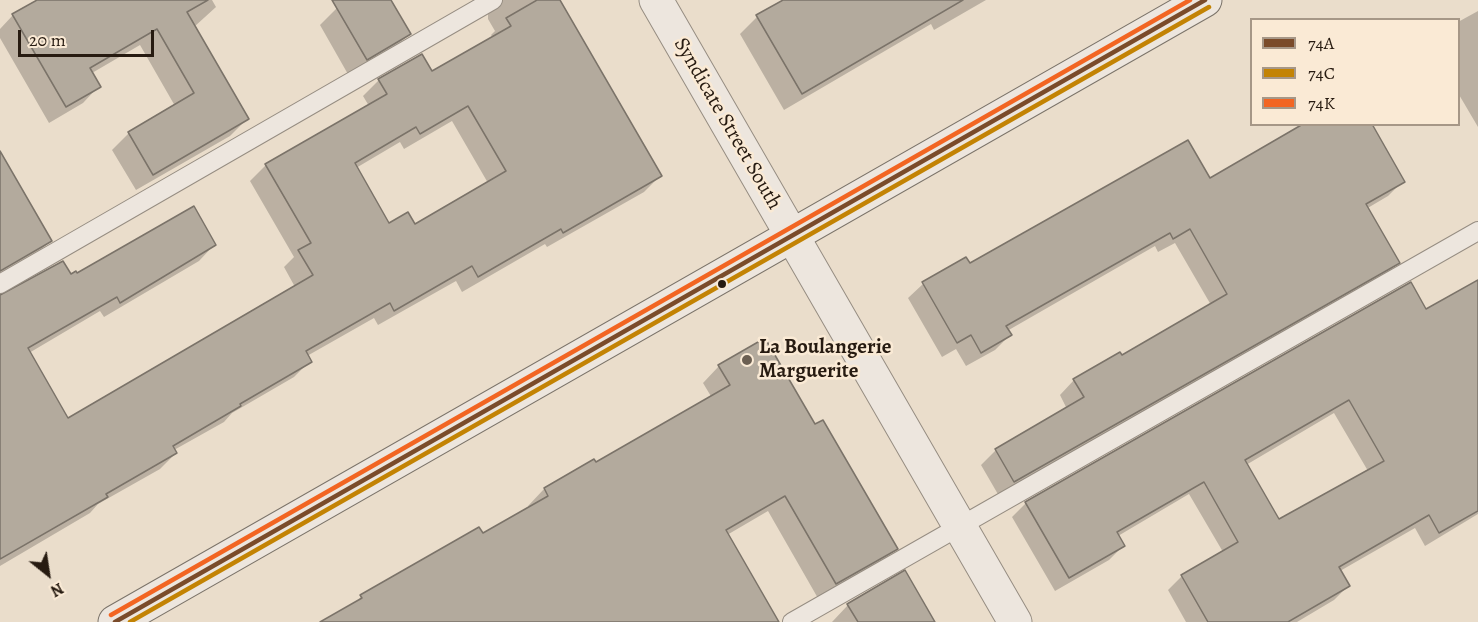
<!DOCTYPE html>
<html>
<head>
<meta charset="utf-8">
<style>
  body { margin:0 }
  #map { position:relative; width:1478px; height:622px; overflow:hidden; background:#eaddcb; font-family:Alegreya,serif }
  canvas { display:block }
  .legend { position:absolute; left:1250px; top:18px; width:210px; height:108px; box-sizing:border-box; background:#faead5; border:2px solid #a69787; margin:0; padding:8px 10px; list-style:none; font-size:18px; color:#271b11 }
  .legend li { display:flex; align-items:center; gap:12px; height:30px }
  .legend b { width:30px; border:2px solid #a69787 }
  .north { position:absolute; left:18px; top:544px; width:60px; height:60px; -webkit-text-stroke:4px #faead5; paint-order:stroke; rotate:150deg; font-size:16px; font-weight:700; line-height:24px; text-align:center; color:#271b11 }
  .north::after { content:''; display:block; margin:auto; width:21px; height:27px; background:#271b11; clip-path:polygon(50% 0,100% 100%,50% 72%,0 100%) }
  .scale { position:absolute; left:18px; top:30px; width:136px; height:27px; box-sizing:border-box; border:3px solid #271b11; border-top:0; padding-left:8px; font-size:18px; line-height:21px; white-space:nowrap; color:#271b11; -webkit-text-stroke:4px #faead5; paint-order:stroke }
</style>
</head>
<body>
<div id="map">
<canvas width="1478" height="622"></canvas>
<ul class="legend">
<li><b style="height:8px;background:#7a4b2a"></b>74A</li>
<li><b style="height:8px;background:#c38304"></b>74C</li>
<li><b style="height:8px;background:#f26522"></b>74K</li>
</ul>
<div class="north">N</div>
<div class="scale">20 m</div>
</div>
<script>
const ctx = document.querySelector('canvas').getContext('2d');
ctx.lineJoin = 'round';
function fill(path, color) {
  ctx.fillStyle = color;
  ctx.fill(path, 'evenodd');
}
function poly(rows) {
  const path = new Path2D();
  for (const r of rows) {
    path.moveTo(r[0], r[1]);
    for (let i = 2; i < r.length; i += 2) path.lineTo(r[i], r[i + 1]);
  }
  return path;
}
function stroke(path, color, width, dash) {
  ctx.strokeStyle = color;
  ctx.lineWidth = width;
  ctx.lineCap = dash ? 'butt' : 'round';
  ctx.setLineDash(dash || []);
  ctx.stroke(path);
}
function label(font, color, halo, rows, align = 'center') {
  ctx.font = font + ' Alegreya,serif';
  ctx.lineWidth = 5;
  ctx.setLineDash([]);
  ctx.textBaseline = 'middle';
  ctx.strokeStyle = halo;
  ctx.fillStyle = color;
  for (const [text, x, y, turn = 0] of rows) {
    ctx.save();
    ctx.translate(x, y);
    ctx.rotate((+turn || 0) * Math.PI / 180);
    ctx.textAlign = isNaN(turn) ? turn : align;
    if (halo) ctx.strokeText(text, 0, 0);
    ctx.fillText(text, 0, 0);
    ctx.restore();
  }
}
const shadow = poly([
  [40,0,212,0,216,7,194,27,247,119,230,136,136,190,112,150,129,133,175,106,140,45,92,73,99,86,83,103,49,123,0,38,0,29,13,15],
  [351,0,390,0,409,34,392,51,349,76,320,25,337,8],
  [478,0,558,0,660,176,644,192,547,247,545,244,462,292,456,281,378,325,374,318,307,356,310,361,294,377,232,413,224,422,174,450,176,453,160,469,98,504,90,513,0,566,0,297,70,276,214,245,199,261,104,317,100,311,29,353,68,420,295,287,284,267,294,257,250,181,266,165,369,106,363,96,379,80,432,73,493,38,491,35,495,31,488,19,488,11],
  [452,121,488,183,414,226,389,225,356,168,400,142,404,149],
  [786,0,986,0,934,30,931,24,784,110,740,34,757,17],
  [1478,11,1478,127,1458,93,1458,22],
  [1209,180,1403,181,1388,196,1366,209,1398,263,1383,277,999,496,981,465,996,450,1067,409,1060,395,1074,380,1121,357,1211,305,1175,243,1158,252,1155,246,1007,331,1010,335,995,350,966,366,956,349,942,357,908,298,923,284],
  [0,194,50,241,34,257,0,277],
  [1478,281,1478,514,1425,546,1415,528,1340,571,1348,586,1334,600,1297,622,1186,622,1168,590,1182,576,1223,552,1189,494,1118,536,1123,546,1109,560,1055,591,1012,517,1026,503,1426,311],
  [1334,413,1368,471,1278,521,1246,465],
  [719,366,815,426,896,549,879,565,819,600,768,511,727,535,757,622,323,622,353,605,361,597,482,535,530,508,528,506,544,489,593,461,595,464,712,398,703,383],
  [848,605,933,622,832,622]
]);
const building = poly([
  [37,0,208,0,187,12,249,119,153,175,128,132,194,93,157,29,90,68,101,87,66,107,12,14,37,0],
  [332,0,391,0,411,34,367,60,332,0],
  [537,0,560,0,662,176,563,233,561,229,478,277,472,266,394,311,390,303,306,351,312,362,240,404,241,406,173,446,177,453,106,494,108,497,0,559,0,295,63,261,71,274,76,271,77,273,194,206,216,245,120,303,117,297,28,348,68,418,313,275,298,250,311,243,265,164,387,94,378,79,422,54,432,71,511,26,506,18,537,0],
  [468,106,506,171,415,224,408,212,389,223,355,163,416,127,420,134,468,106],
  [783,0,963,0,802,94,756,15,783,0],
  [1303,124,1372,124,1405,182,1366,204,1400,263,1014,482,995,449,1084,397,1073,379,1120,352,1122,355,1227,294,1190,229,1173,239,1170,233,1006,326,1012,335,981,353,971,335,957,343,922,282,966,257,970,263,1188,140,1210,178,1303,124],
  [0,151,52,241,0,271,0,151],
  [1478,280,1478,511,1439,533,1429,515,1339,567,1350,586,1288,622,1208,622,1181,575,1238,542,1204,482,1117,532,1125,546,1069,578,1025,502,1411,282,1426,309,1478,280],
  [1349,400,1384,461,1279,519,1245,460,1349,400],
  [765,338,815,424,823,420,898,549,836,584,785,496,726,530,779,622,320,622,362,598,360,595,479,527,483,533,548,496,544,488,594,459,596,462,730,385,718,365,765,338],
  [905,570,935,622,858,622,847,604,905,570]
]);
const service = poly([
  [0,284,493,0],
  [792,622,1478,231]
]);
const minor = poly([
  [656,0,1015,622]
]);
const secondary = poly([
  [115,622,1205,0]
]);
const bus1 = poly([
  [115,622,1205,0]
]);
const bus2 = poly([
  [130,622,1209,7]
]);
const bus3 = poly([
  [111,615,1190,0]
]);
const markers = [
  [722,284,5,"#271b11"],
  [747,360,6,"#6b5f52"]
];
const streetNames = [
  ["Syndicate Street South",727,124,60]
];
const poiNames = [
  ["La Boulangerie",759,348],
  ["Marguerite",759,372]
];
fill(shadow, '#0003');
fill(building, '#b3aa9d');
stroke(building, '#7b7369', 1.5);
stroke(service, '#968d82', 20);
stroke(minor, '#968d82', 35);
stroke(secondary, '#7b7369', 35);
stroke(service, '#ede6de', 18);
stroke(minor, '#ede6de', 33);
stroke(secondary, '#ede6de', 33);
stroke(bus1, '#7a4b2a', 4.5);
stroke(bus2, '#c38304', 4.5);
stroke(bus3, '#f26522', 4.5);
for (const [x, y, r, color] of markers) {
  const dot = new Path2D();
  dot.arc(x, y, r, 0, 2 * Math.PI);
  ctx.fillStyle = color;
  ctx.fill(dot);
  stroke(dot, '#faead5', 2);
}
label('21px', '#271b11', '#faead5', streetNames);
label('bold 21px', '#271b11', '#faead5', poiNames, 'left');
</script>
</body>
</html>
